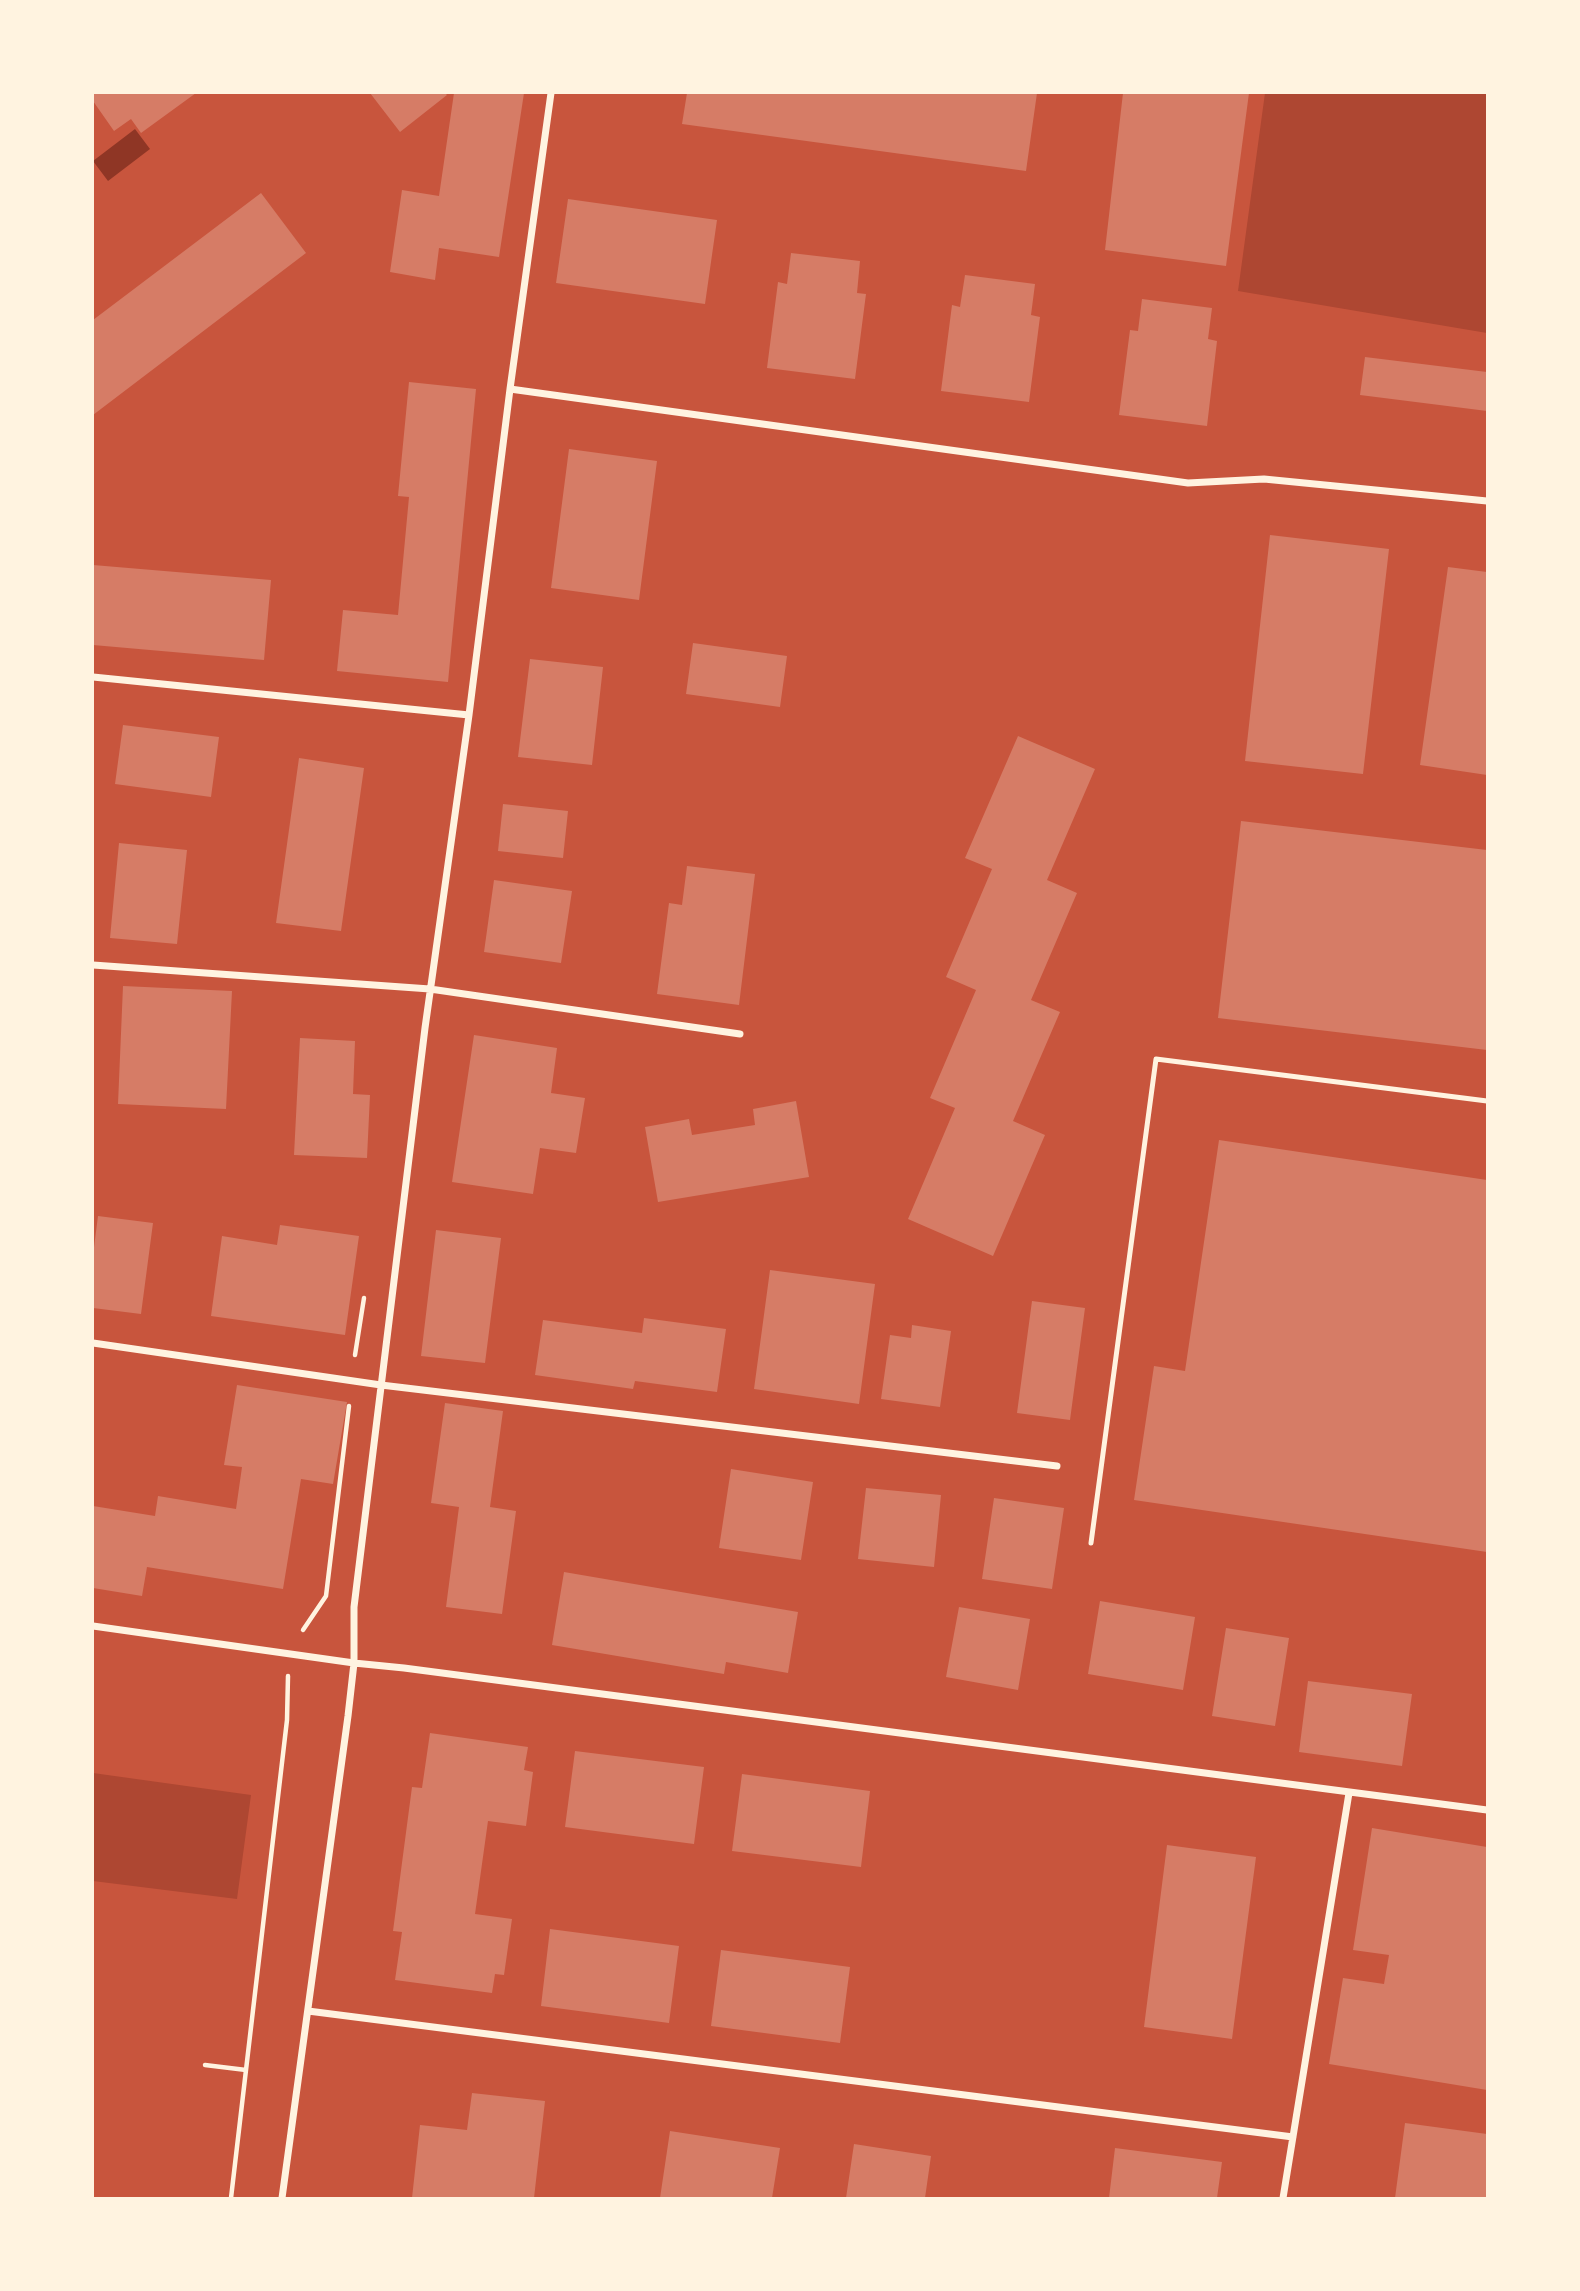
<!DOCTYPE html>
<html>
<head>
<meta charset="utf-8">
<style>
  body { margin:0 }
  #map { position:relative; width:1580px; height:2291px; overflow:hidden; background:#c8553d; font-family:Ubuntu,sans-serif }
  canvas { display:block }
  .frame { position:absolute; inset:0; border:94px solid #fff3e0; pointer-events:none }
</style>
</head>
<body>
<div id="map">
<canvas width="1580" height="2291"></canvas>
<div class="frame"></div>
</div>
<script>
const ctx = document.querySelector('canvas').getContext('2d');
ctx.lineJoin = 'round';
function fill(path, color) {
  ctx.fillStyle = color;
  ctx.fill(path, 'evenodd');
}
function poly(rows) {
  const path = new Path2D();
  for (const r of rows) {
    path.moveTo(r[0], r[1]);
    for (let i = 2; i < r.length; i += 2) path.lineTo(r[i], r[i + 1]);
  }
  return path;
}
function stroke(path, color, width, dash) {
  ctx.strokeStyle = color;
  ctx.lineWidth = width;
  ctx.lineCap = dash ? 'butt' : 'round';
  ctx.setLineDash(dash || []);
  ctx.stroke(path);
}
const green = poly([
  [1265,93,1487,93,1487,333,1238,291],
  [93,1773,251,1795,237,1899,93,1881]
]);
const water = poly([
  [135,129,150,149,108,181,93,161]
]);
const building = poly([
  [93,93,196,93,141,133,131,119,114,131,93,101],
  [370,93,445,93,447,95,400,132],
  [454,93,524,93,499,257,439,248,435,280,390,272,402,190,439,196],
  [687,93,962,94,1037,93,1026,171,682,124],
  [1123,93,1249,93,1226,266,1105,250],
  [261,193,306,253,93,415,93,320],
  [568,199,717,220,705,304,556,283],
  [791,253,860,261,857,293,866,294,855,379,767,368,778,282,787,284],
  [965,275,1035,284,1031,315,1040,317,1029,402,941,391,952,305,960,307],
  [1142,299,1212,308,1208,339,1217,341,1207,426,1119,415,1130,330,1138,331],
  [1365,357,1487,372,1487,411,1360,395],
  [409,382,476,389,448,682,337,671,343,610,398,615,409,497,398,496],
  [569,449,657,461,639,600,551,588],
  [1270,535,1389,549,1363,774,1245,761],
  [93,565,271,580,264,660,93,645],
  [1448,567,1487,572,1487,775,1420,765],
  [693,643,787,656,780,707,686,694],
  [530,659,603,667,592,765,518,757],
  [123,725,219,737,211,797,115,784],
  [1018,736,1095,769,1047,880,1077,893,1031,1000,1060,1012,1013,1121,1045,1135,993,1256,908,1219,955,1108,930,1098,976,990,946,977,992,869,965,858],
  [299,758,364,768,341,931,276,923],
  [503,804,568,811,563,858,498,851],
  [1241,821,1487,850,1487,1050,1218,1018],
  [119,843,187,850,177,944,110,938],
  [687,866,755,874,739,1005,657,994,669,903,682,905],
  [494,880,572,891,561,963,484,952],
  [123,986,232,991,226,1109,118,1104],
  [474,1035,557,1048,551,1093,585,1098,576,1153,540,1148,533,1194,452,1182],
  [300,1038,355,1041,353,1094,370,1095,367,1158,294,1155],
  [796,1101,809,1177,658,1202,645,1127,689,1119,692,1135,755,1125,753,1109],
  [1219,1140,1487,1180,1487,1552,1134,1500,1154,1366,1185,1371],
  [98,1216,153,1223,141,1314,93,1308,93,1255],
  [280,1225,359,1236,345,1335,211,1316,222,1236,277,1245],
  [436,1230,501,1238,485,1363,421,1356],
  [770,1270,875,1284,859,1404,754,1389],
  [1032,1301,1085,1308,1070,1420,1017,1413],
  [644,1318,726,1329,717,1392,635,1381,633,1389,535,1375,543,1320,642,1333],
  [912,1325,951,1331,940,1407,881,1399,890,1335,911,1338],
  [237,1385,347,1402,333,1484,301,1479,283,1589,147,1567,142,1596,93,1588,93,1506,155,1516,158,1496,236,1509,242,1467,224,1465],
  [445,1403,503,1411,490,1507,516,1511,502,1614,446,1607,459,1507,431,1503],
  [731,1469,813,1482,801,1560,719,1548],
  [866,1488,941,1495,934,1567,858,1559],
  [994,1498,1064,1508,1052,1589,982,1579],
  [564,1572,798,1612,788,1673,726,1662,724,1674,552,1645],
  [1100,1601,1195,1617,1183,1690,1088,1674],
  [959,1607,1030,1619,1018,1690,946,1677],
  [1226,1628,1289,1638,1275,1726,1212,1716],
  [1308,1681,1412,1694,1402,1766,1299,1752],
  [430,1733,528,1747,524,1770,533,1772,526,1826,488,1821,475,1914,512,1919,504,1975,495,1974,492,1993,395,1980,402,1932,393,1931,412,1787,422,1788],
  [575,1751,704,1767,694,1844,565,1827],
  [742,1774,870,1791,861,1867,732,1851],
  [1372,1828,1487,1847,1487,2090,1329,2064,1343,1978,1384,1984,1389,1955,1353,1950],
  [1167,1845,1256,1857,1232,2039,1144,2027],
  [550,1929,679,1946,669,2023,541,2006],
  [721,1950,850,1967,840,2043,711,2026],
  [472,2093,545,2101,534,2198,412,2198,420,2125,467,2130],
  [1405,2123,1487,2134,1487,2198,1395,2198],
  [670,2131,780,2148,772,2198,660,2198],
  [854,2144,931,2156,925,2198,846,2198],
  [1115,2148,1222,2162,1217,2198,1109,2198]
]);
const path = poly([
  [355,1355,364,1298],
  [303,1630,326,1596,349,1406],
  [205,2065,246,2070],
  [231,2198,287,1720,288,1676]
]);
const service = poly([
  [1091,1543,1156,1059,1487,1101]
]);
const minor = poly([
  [510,389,1188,483,1264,479,1487,501],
  [93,677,469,715],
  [93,965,430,989,740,1034],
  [93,1343,381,1385,1057,1466],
  [93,1626,354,1663,404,1668,1487,1810],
  [308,2011,1293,2137],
  [282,2198,348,1716,354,1663,354,1607,425,1028,469,715,510,389,551,93],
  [1283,2198,1349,1793]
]);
fill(green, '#ae4732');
fill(water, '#8f3625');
fill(building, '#d67c66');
stroke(path, '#fff3e0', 4.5);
stroke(service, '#fff3e0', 5);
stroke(minor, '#fff3e0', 7);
</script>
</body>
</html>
